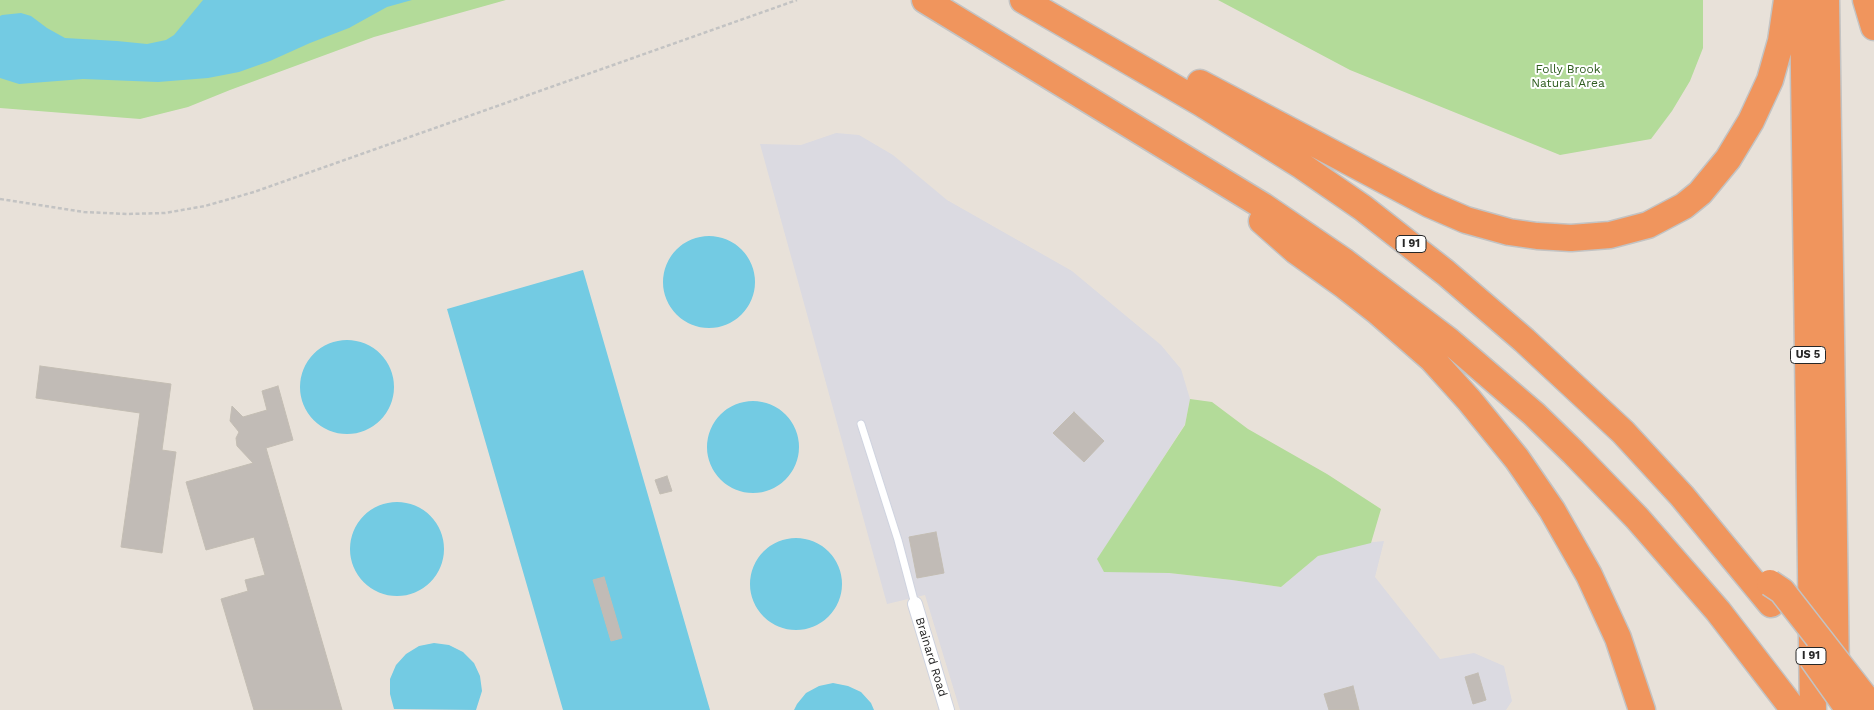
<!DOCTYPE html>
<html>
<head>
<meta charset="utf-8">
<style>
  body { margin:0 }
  canvas { display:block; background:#e8e1d9 }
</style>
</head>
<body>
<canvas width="1874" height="710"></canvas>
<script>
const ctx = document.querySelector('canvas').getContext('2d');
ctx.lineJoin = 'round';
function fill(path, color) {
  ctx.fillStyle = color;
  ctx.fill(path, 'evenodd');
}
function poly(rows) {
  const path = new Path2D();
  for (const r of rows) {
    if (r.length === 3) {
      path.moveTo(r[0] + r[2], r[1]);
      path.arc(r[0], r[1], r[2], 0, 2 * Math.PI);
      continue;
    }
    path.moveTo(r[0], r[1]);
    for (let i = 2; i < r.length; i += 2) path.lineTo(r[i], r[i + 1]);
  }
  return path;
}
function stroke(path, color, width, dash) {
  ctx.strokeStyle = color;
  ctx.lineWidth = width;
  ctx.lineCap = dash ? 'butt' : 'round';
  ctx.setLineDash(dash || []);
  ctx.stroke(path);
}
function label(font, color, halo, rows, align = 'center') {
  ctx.font = font + ' "Work Sans",sans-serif';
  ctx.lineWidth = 4;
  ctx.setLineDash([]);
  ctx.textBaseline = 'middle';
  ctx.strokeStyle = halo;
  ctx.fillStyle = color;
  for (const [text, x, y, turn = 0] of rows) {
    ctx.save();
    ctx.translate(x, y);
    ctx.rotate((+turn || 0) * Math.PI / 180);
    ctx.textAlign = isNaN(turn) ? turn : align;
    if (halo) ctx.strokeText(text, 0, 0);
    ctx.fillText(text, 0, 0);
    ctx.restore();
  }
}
const industrial = poly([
  [836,133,859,135,893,155,947,200,1072,271,1161,345,1181,369,1190,399,1185,424,1098,559,1104,571,1169,573,1232,580,1281,587,1318,556,1364,543,1384,541,1375,577,1440,659,1474,653,1504,666,1512,701,1506,710,960,710,925,595,887,604,760,144,801,145]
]);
const green = poly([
  [0,0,506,0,374,37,230,90,188,107,140,119,0,108],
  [1218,0,1703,0,1703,48,1690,81,1672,111,1651,139,1560,155,1350,70],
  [1190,399,1212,402,1248,429,1327,474,1381,509,1371,543,1318,556,1281,587,1232,580,1169,573,1104,572,1097,559,1185,425]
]);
const water = poly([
  [203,0,412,0,387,7,349,28,310,43,270,61,239,72,208,78,158,82,83,79,19,84,0,78,0,16,2,15,21,13,31,16,47,28,65,38,117,41,147,44,166,40,174,35],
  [709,282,46],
  [583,270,710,710,563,710,447,309],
  [347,387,47],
  [753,447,46],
  [397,549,47],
  [796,584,46],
  [434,643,449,645,463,652,474,663,480,676,482,691,476,710,394,709,390,694,390,679,396,665,406,654,419,646],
  [833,683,848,686,861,692,871,703,874,710,794,710,797,704,806,693,819,686]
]);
const building = poly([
  [40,366,171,384,162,450,176,452,162,553,121,547,140,413,36,398,40,366],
  [278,386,293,440,266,448,342,710,254,710,221,599,248,591,245,580,265,575,254,537,206,550,186,482,253,463,237,446,236,438,239,432,230,421,232,406,243,417,267,410,262,391,278,386],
  [1074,412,1104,441,1084,462,1053,433,1074,412],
  [667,476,672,491,660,494,655,480,667,476],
  [936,532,944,573,917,578,909,537,936,532],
  [604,577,622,638,611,641,593,580,604,577],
  [1478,673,1486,700,1473,704,1465,677,1478,673],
  [1353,686,1359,710,1329,710,1324,694,1353,686]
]);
const path = poly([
  [0,199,84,212,127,214,165,213,205,206,254,192,797,0]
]);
const lane = poly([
  [861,424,898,540,915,604]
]);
const street = poly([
  [915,604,947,710]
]);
const highway = poly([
  [925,0,1263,206,1345,262,1448,340,1534,414,1573,452,1637,518,1718,611,1794,710],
  [1023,0,1201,103,1302,166,1363,208,1446,273,1524,340,1623,432,1682,496,1771,604],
  [1803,0,1813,710],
  [1826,0,1836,674],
  [1866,0,1874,27],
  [1200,83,1429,204,1466,220,1509,232,1537,236,1571,238,1610,235,1648,225,1684,206,1700,193,1728,159,1751,121,1770,80,1781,41,1787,0],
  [1262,221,1296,251,1345,286,1377,311,1432,359,1469,400,1517,459,1552,510,1589,575,1618,638,1642,710]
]);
const highwayBridge = poly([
  [1770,583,1782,591,1874,709],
  [1812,658,1849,710]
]);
const shields = [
  [1411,244,30],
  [1808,355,35],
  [1811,656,30]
];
const shieldNames = [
  ["I 91",1411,244],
  ["US 5",1808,355],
  ["I 91",1811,656]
];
const parkNames = [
  ["Folly Brook",1568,69],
  ["Natural Area",1568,83]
];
const streetNames = [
  ["Brainard Road",931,657,73]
];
fill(industrial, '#dbdae1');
fill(green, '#b3db99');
fill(water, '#73cbe3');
fill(building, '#c1bbb6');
stroke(building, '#c3bdb3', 1);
stroke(lane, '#cfd3df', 9);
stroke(street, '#cfd3df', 16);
stroke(highway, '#c3c3c3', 29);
stroke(path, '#c3c3c3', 2.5, [4, 2.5]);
stroke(lane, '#fff', 7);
stroke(street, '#fff', 14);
stroke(highway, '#f0955d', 26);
stroke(highwayBridge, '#c3c3c3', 29, []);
stroke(highwayBridge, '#f0955d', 26);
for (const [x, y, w] of shields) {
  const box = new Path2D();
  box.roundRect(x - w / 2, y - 8.5, w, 17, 4);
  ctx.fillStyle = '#fff';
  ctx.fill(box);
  stroke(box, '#272727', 1);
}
label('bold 11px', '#272727', null, shieldNames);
label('12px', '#2e5c1e', '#fff', parkNames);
label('12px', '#272727', '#fff', streetNames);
</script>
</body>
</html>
